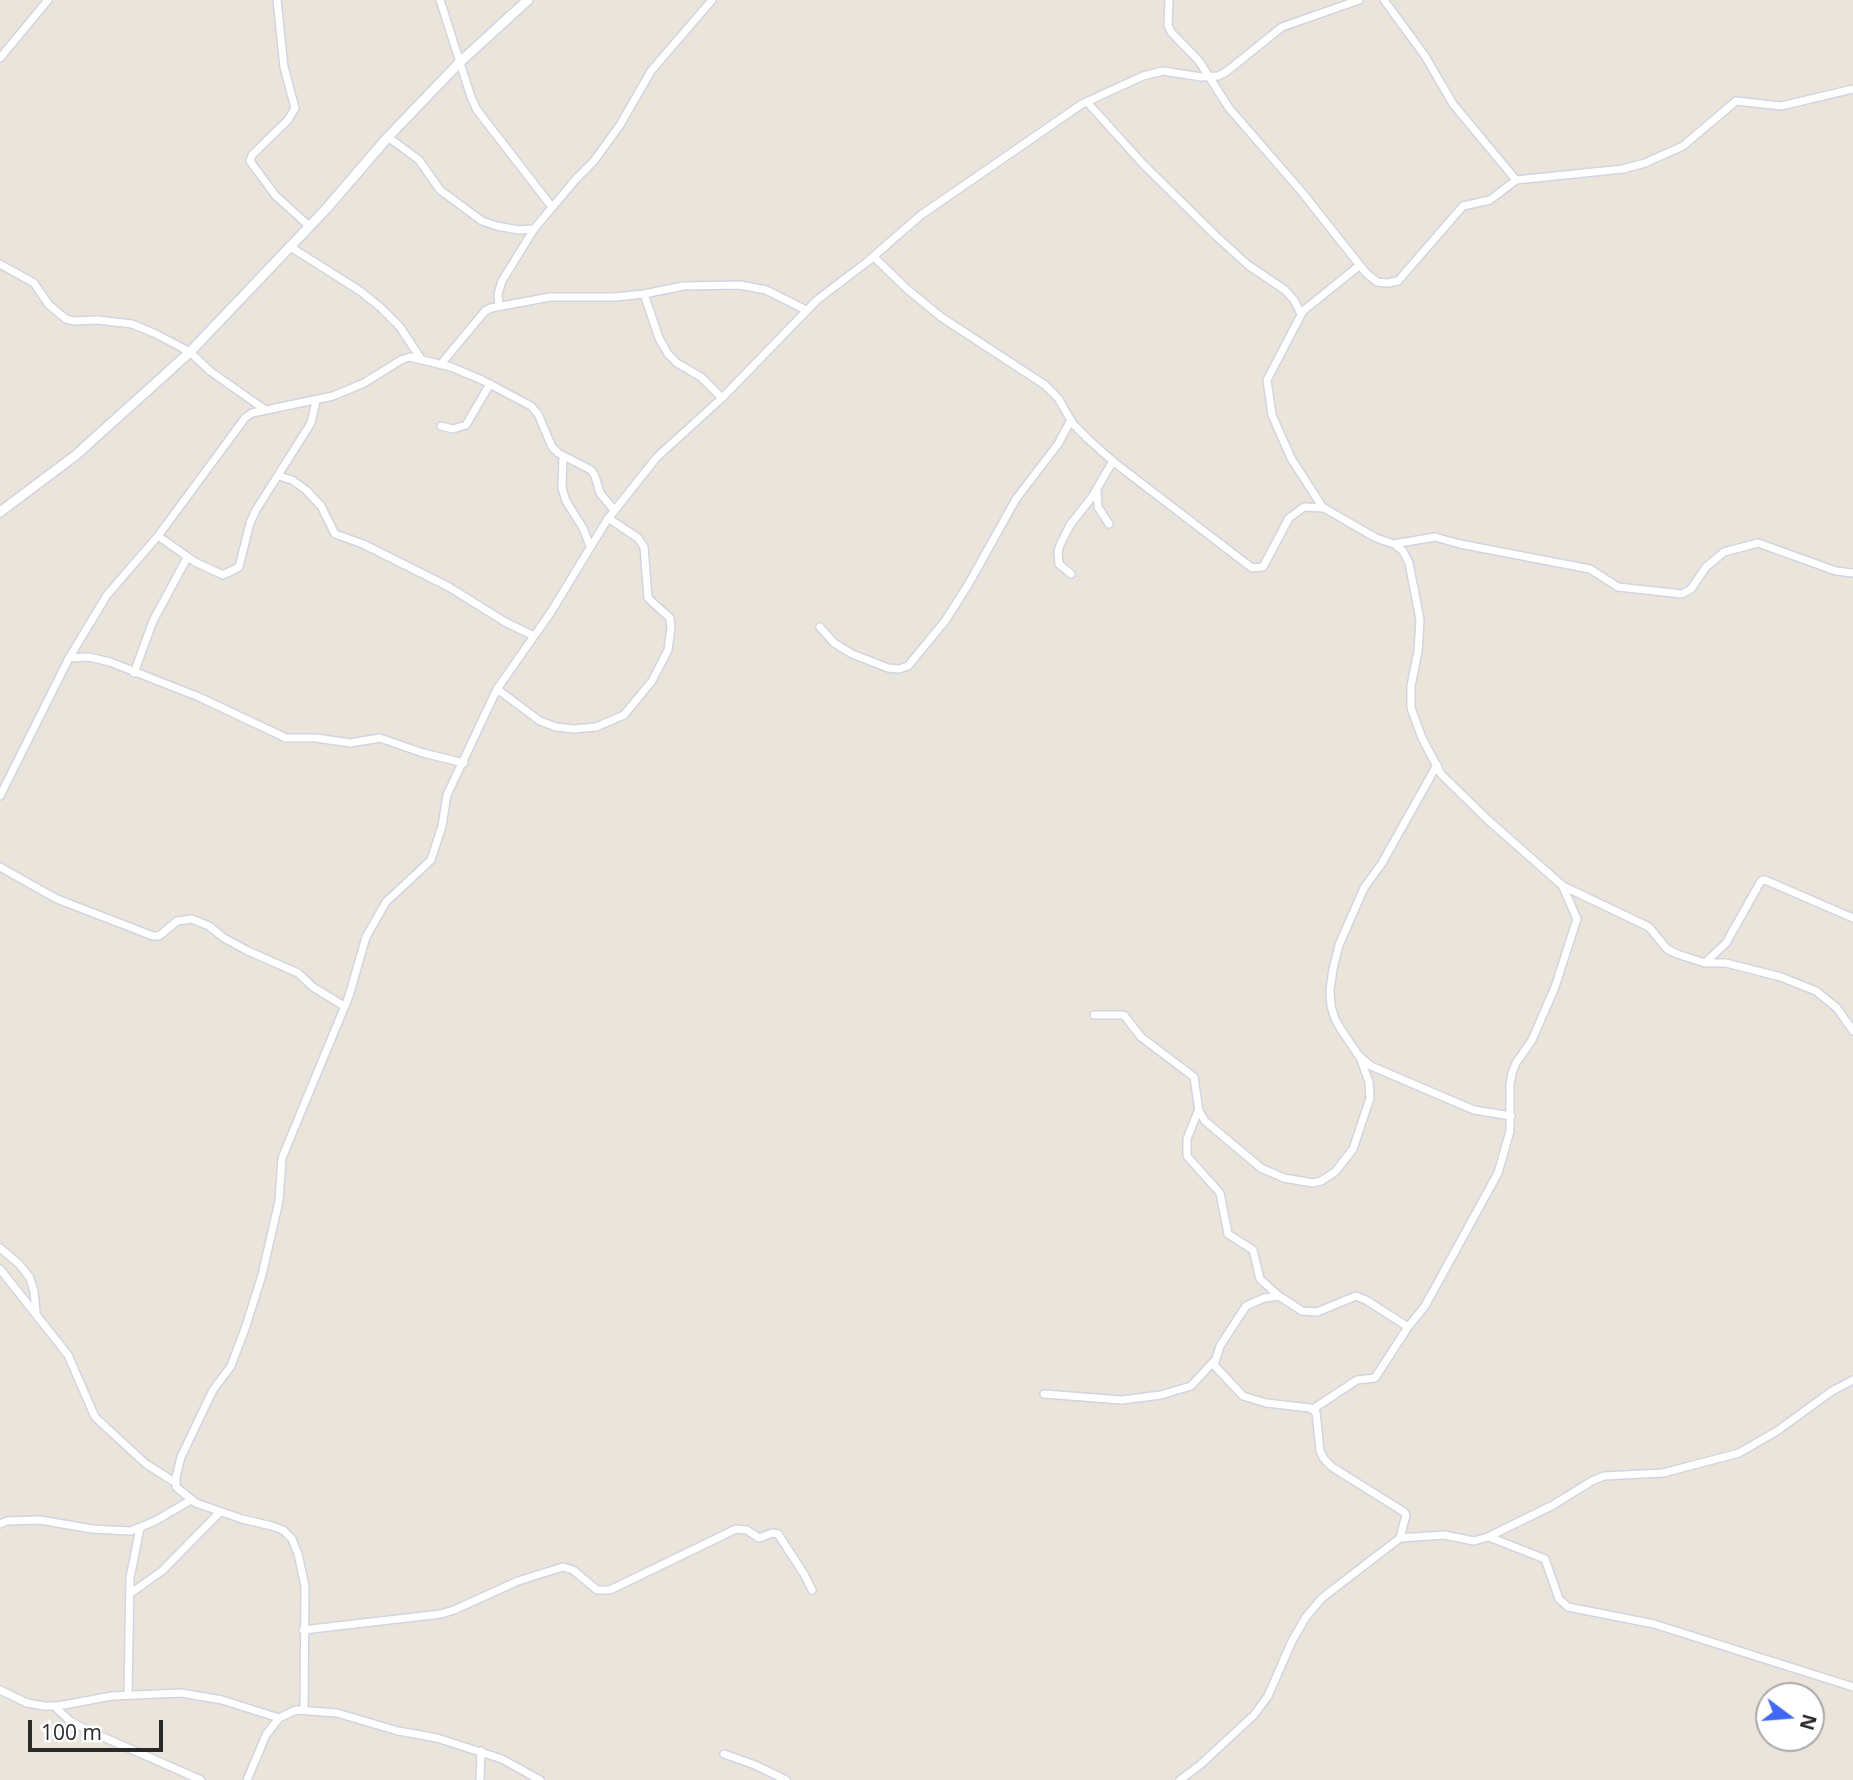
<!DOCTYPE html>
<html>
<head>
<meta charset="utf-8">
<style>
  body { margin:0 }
  #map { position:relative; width:1853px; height:1780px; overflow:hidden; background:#ebe4db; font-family:"Open Sans",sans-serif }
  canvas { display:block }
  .north { position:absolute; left:1755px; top:1682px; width:70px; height:70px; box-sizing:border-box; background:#fff; border:2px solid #a9a9a9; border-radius:50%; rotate:106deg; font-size:19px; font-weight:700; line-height:28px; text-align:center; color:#292929 }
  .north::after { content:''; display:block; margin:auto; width:24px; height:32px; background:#3f69f5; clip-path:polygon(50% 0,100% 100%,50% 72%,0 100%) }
  .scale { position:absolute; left:28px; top:1720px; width:135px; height:32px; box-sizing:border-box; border:4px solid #292929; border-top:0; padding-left:9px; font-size:21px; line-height:24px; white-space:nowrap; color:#292929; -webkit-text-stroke:5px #fff; paint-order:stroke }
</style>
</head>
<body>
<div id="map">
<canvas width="1853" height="1780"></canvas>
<div class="north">N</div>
<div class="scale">100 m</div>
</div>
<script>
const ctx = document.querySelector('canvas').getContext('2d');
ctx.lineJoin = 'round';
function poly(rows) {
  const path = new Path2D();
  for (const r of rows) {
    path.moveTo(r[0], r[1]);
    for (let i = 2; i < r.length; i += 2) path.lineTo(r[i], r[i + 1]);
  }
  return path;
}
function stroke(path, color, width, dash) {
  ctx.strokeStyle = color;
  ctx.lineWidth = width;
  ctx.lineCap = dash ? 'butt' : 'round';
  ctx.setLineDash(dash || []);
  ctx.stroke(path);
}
const minor = poly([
  [277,0,284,67,295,108,288,120,252,155,250,161,275,195,309,226],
  [440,0,471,97,477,110,552,207],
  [1169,0,1168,25,1171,32,1199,61,1229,108,1301,191,1366,273,1377,282,1388,283,1398,281,1463,206,1490,200,1516,180,1623,169,1645,163,1683,146,1736,101,1781,106,1853,89],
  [1384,0,1425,56,1453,104,1516,180],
  [0,58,48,0],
  [1087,102,1144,165,1216,236,1248,265,1285,290,1294,300,1301,314],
  [388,137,419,160,440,190,482,221,497,226,518,230,534,229],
  [289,246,360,291,380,307,400,327,421,359],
  [874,257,907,289,941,317,1045,385,1058,398,1073,424,1089,440,1115,463,1252,568,1263,567,1289,518,1304,507,1324,508,1376,538,1394,544,1403,551,1409,563,1420,620,1418,651,1411,686,1411,708,1422,738,1441,774,1488,820,1563,886,1649,927,1667,949,1677,954,1705,963,1726,963,1781,977,1816,991,1837,1008,1853,1031],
  [0,264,34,283,49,305,66,319,74,321,97,320,132,324,156,334,190,352,210,371,264,409],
  [644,294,659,338,668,354,677,363,701,377,722,398],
  [499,306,498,294,502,281,534,229,576,179,594,161,620,125,651,71,712,0],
  [441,364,485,311,491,308,550,297,615,297,644,294,683,286,740,285,766,290,806,310],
  [441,426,453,429,466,425,490,384],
  [563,456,562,488,566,501,583,528,590,546],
  [279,476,292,480,306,490,321,506,335,534,363,544,449,587,505,622,534,636],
  [1097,490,1098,507,1109,524],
  [1323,508,1291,458,1272,415,1267,380,1303,311,1360,265],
  [158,536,195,562,223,575,239,567,250,523,256,510,311,423,316,401],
  [1394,544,1435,537,1460,544,1590,569,1618,587,1682,594,1691,589,1706,567,1724,552,1758,543,1836,571,1853,573],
  [1071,574,1059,564,1058,552,1060,545,1070,525,1092,497,1113,461],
  [820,627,834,643,852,654,888,668,899,669,908,666,945,621,968,585,1016,499,1058,444,1071,420],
  [69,658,89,657,110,662,199,697,286,738,316,738,350,743,380,738,423,753,464,763],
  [134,673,153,621,187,558],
  [497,689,540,721,556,727,574,729,596,727,624,715,652,681,668,650,671,628,670,618,648,598,644,547,638,538,608,518],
  [1437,765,1382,863,1364,888,1339,945,1333,969,1330,990,1331,1006,1335,1019,1342,1031,1359,1056,1371,1066,1474,1110,1511,1116],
  [0,796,69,658,107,595,158,536,245,418,252,413,333,396,364,383,401,360,410,357,451,367,482,380,531,406,538,414,552,447,558,453,591,470,595,476,600,493,614,510],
  [0,867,57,899,153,936,159,936,177,921,192,919,209,926,224,938,248,951,298,973,313,987,344,1006],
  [1706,962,1726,943,1761,881,1765,880,1853,918],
  [1094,1015,1124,1015,1141,1037,1194,1077,1199,1111,1205,1121,1261,1168,1284,1178,1313,1183,1321,1181,1335,1172,1353,1149,1370,1098,1369,1082,1361,1060],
  [1198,1111,1187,1139,1187,1156,1220,1193,1228,1234,1253,1250,1260,1279,1279,1296,1302,1311,1317,1312,1356,1296,1366,1300,1408,1327],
  [0,1248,19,1264,30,1278,34,1292,36,1311],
  [0,1269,68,1355,95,1417,146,1464,176,1483],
  [1279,1296,1264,1298,1246,1306,1220,1346,1214,1365,1243,1396,1266,1403,1310,1408,1316,1412,1320,1451,1324,1459,1332,1467,1404,1512,1406,1515,1400,1538],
  [1044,1394,1122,1400,1161,1395,1191,1386,1214,1361],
  [1313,1409,1357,1380,1375,1378,1408,1327,1425,1306,1498,1173,1510,1131,1510,1085,1512,1073,1516,1063,1532,1040,1555,987,1577,919,1563,887],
  [0,1524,7,1521,40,1520,92,1529,131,1531,155,1521,191,1500],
  [1489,1537,1545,1559,1559,1599,1568,1607,1654,1624,1853,1687],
  [131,1593,162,1571,220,1512],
  [303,1630,441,1614,454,1610,518,1581,563,1567,573,1570,597,1590,610,1590,736,1529,747,1530,759,1538,772,1533,778,1534,804,1574,812,1590],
  [0,1690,27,1703,44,1706,58,1706,112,1696,181,1693,222,1700,279,1718],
  [128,1695,130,1578,140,1528],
  [54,1706,69,1720,85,1729,201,1780],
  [304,1710,305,1586,298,1554,292,1539,283,1530,272,1526,242,1519,196,1503,176,1487,176,1477,181,1457,213,1390,231,1366,246,1326,262,1275,279,1201,282,1158,349,996,366,937,386,902,431,860,442,826,447,795,497,689,551,612,607,520,657,457,722,398,817,300,867,262,921,215,1082,104,1143,76,1163,71,1201,77,1218,76,1226,72,1282,27,1359,0],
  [724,1754,755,1765,786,1780],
  [247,1780,266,1735,279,1718,296,1710,337,1713,398,1731,437,1738,502,1759,540,1780],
  [480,1780,481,1751],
  [1180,1780,1200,1765,1254,1715,1268,1696,1292,1641,1306,1617,1322,1598,1400,1538,1444,1535,1474,1541,1488,1537,1553,1505,1592,1481,1604,1476,1663,1473,1739,1453,1777,1431,1832,1391,1853,1380]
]);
const tertiary = poly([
  [0,512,76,455,190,352,326,209,388,137,460,62,528,0]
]);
stroke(minor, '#d1d5e2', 10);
stroke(tertiary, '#d1d5e2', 12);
stroke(minor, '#fff', 7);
stroke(tertiary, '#fff', 9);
</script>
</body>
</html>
